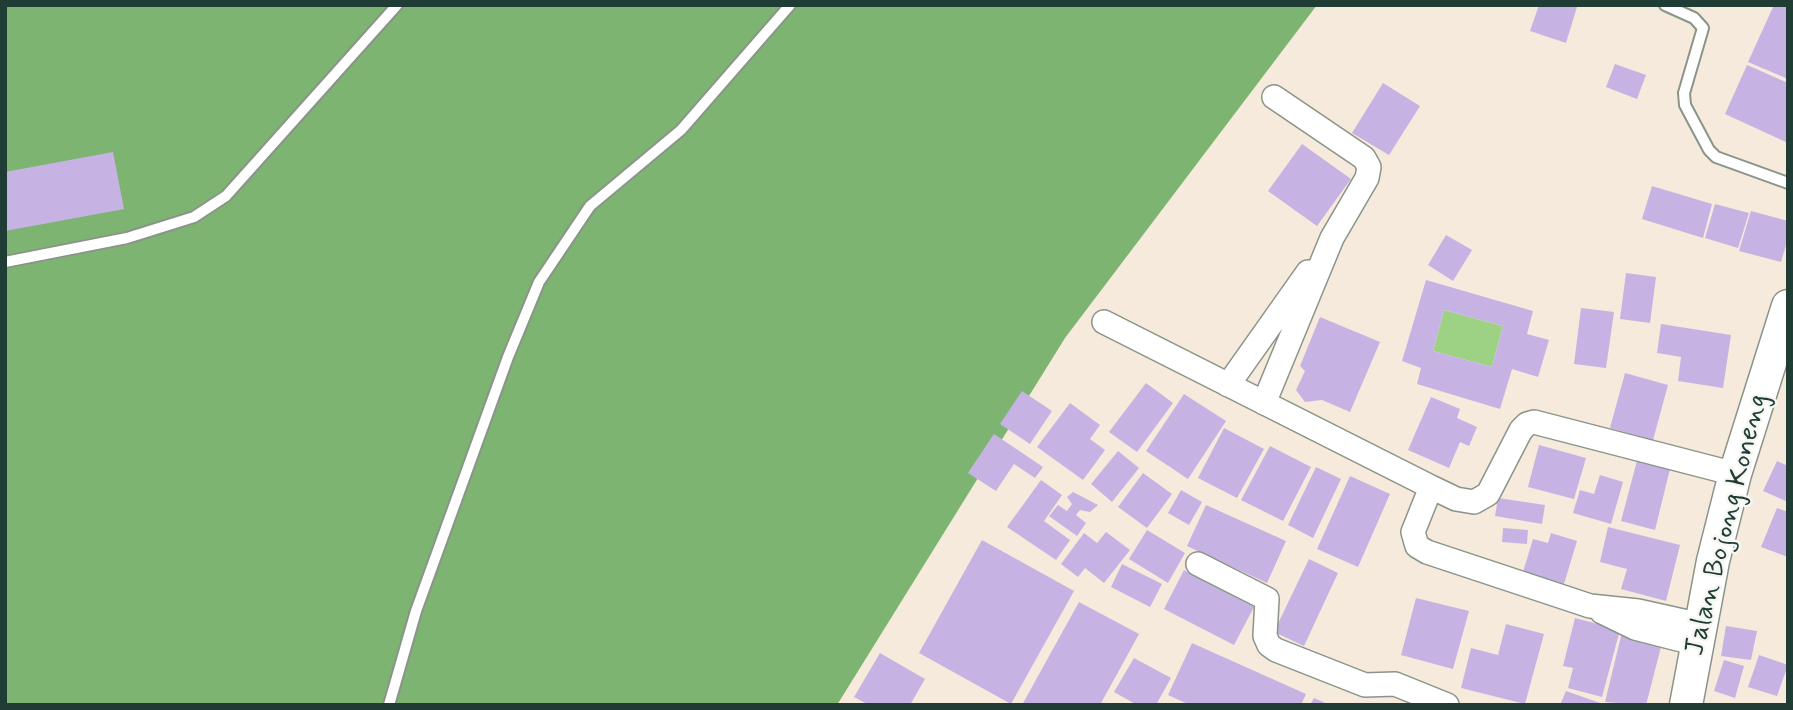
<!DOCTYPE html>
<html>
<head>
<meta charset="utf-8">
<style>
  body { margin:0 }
  #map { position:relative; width:1793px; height:710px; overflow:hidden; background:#f5eadb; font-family:Mynerve,sans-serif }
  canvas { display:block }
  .frame { position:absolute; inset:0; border:7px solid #1f3d34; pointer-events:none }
</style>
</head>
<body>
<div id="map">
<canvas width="1793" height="710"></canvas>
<div class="frame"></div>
</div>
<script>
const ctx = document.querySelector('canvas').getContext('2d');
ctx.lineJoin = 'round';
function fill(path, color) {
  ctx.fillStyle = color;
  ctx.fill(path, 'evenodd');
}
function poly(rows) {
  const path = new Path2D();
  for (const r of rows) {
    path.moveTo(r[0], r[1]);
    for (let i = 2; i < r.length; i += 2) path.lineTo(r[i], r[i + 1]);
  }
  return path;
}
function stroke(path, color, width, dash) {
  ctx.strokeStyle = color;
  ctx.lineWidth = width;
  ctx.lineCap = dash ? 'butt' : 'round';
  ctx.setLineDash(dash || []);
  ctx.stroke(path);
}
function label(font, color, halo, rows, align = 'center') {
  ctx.font = font + ' Mynerve,sans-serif';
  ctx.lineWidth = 5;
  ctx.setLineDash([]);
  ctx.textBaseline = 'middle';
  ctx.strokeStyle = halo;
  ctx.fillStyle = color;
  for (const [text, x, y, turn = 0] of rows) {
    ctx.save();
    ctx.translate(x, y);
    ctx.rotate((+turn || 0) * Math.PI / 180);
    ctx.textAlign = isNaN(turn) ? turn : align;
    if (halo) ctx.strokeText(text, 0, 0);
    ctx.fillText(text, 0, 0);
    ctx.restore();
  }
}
const green = poly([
  [1444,310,1503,326,1492,367,1433,351]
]);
const forest = poly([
  [5,5,1317,5,1065,338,837,705,5,705]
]);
const building = poly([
  [1539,5,1577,7,1566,43,1530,31],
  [1774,5,1788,5,1788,79,1748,62],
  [1615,64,1646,75,1637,99,1606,87],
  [1747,65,1788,83,1788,143,1725,114],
  [1383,83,1420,106,1389,155,1352,133],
  [1302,144,1351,179,1317,226,1268,191],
  [113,152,124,209,5,231,5,172],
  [1652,186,1712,204,1703,238,1642,219],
  [1715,204,1749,213,1738,248,1705,238],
  [1751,211,1788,221,1788,238,1781,262,1739,251],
  [1446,235,1472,250,1453,281,1428,265],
  [1626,273,1656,277,1650,323,1620,319],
  [1426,280,1533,311,1527,334,1549,340,1538,377,1512,369,1500,409,1417,384,1421,368,1402,361],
  [1444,310,1503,326,1492,367,1433,351],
  [1581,308,1614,312,1606,368,1574,364],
  [1320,317,1380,342,1350,412,1322,400,1305,402,1296,390,1305,371,1300,366],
  [1661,324,1731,335,1723,388,1678,381,1681,357,1657,353],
  [1625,373,1668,385,1653,440,1610,428],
  [1146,383,1173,403,1137,452,1109,432],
  [1022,391,1052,411,1030,444,1000,424],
  [1184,394,1226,421,1188,479,1146,451],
  [1431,397,1460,409,1457,418,1477,427,1469,446,1460,442,1449,468,1408,450],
  [1070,403,1100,425,1090,439,1105,450,1083,480,1037,447],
  [1224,428,1264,449,1237,498,1198,478],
  [994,434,1043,467,1035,478,1014,464,996,491,968,473],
  [1539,445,1586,458,1574,499,1528,487],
  [1270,446,1311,467,1283,521,1241,500],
  [1118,451,1139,468,1112,502,1091,484],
  [1638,457,1671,465,1655,530,1621,521],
  [1777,461,1788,466,1788,502,1763,491],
  [1316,467,1341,479,1313,538,1288,525],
  [1143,473,1172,494,1147,528,1118,507],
  [1600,475,1623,482,1611,524,1573,513,1580,490,1594,494],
  [1350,476,1390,494,1358,567,1317,549],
  [1041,480,1062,495,1044,521,1070,540,1056,560,1007,527],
  [1181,490,1202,502,1189,525,1168,513],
  [1073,492,1098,505,1090,512,1080,510,1076,515,1086,523,1077,536,1049,516,1058,505,1067,511,1072,504,1067,497],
  [1498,498,1545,505,1542,524,1495,516],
  [1206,505,1286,541,1267,583,1187,546],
  [1777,508,1788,512,1788,557,1761,547],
  [1608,527,1680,545,1666,601,1621,589,1627,569,1600,562],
  [1503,528,1528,530,1527,544,1502,542],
  [1147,530,1185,553,1168,583,1129,559],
  [1106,532,1130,550,1104,583,1085,568,1078,577,1061,564,1084,533,1097,543],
  [1551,533,1577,541,1564,584,1523,572,1533,539,1548,543],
  [982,540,1074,591,1011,704,919,653],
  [1309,559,1338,573,1304,646,1274,632],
  [1122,564,1162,584,1150,607,1111,587],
  [1184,570,1254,607,1234,645,1164,609],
  [1416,598,1469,611,1453,669,1401,655],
  [1079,602,1139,634,1100,705,1022,705],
  [1575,618,1620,630,1602,697,1568,688,1573,668,1563,666],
  [1506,624,1544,634,1525,704,1461,688,1471,648,1498,655],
  [1726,626,1757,631,1751,660,1721,656],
  [1622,632,1662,643,1646,705,1605,702],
  [1192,643,1306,694,1301,705,1190,705,1168,695],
  [880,653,925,679,910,705,869,705,854,697],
  [1759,655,1788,665,1777,696,1748,687],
  [1134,658,1171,678,1156,705,1137,705,1114,692],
  [1724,660,1744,666,1735,698,1714,691],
  [1566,691,1603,704,1603,705,1560,705],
  [1314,698,1330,705,1310,705]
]);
const lane = poly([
  [1665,5,1694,18,1703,28,1684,93,1685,105,1709,150,1716,157,1788,183],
  [5,262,127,238,194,217,226,196,397,5],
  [389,705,416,611,508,357,539,282,590,206,681,130,790,5]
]);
const street = poly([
  [1104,322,1431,487,1413,532,1417,546,1427,552,1590,606,1638,611,1701,625],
  [1228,385,1308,272],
  [1264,403,1332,238,1367,178,1369,167,1364,158,1274,97],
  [1431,487,1456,499,1474,502,1488,494,1521,430,1527,424,1534,422,1735,474],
  [1198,564,1267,599,1265,636,1269,645,1276,650,1365,685,1395,684,1447,705],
  [1602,612,1635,628,1697,644]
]);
const secondary = poly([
  [1686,705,1713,561,1735,474,1788,306]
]);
const streetNames = [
  ["Jalan Bojong Koneng",1728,525,-76]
];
fill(green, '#9dd284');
fill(forest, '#7eb472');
fill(building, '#c7b3e3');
stroke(lane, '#8a9488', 14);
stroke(street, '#8a9488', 26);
stroke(secondary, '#8a9488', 35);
stroke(lane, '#fff', 10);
stroke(street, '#fff', 23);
stroke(secondary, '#fff', 32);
label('28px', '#1f3d34', '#f6f6f2', streetNames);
</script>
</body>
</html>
